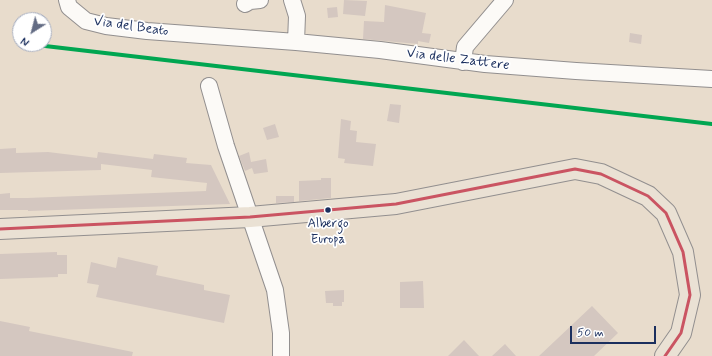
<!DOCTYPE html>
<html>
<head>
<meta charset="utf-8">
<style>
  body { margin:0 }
  #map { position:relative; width:712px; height:356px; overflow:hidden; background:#e8dccc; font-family:Mynerve,sans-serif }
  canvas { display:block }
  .north { position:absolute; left:12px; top:12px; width:40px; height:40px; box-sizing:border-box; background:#fff; border:1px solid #a4acbf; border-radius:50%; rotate:216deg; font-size:11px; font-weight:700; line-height:16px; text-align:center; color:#1b2f5e }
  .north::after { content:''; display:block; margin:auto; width:14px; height:18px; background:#636c84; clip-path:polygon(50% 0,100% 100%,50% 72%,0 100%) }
  .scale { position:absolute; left:570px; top:326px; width:86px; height:18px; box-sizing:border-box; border:2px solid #1b2f5e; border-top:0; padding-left:5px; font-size:12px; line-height:14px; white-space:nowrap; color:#1b2f5e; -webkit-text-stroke:3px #fff; paint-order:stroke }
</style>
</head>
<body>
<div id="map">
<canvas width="712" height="356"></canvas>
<div class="north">N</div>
<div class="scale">50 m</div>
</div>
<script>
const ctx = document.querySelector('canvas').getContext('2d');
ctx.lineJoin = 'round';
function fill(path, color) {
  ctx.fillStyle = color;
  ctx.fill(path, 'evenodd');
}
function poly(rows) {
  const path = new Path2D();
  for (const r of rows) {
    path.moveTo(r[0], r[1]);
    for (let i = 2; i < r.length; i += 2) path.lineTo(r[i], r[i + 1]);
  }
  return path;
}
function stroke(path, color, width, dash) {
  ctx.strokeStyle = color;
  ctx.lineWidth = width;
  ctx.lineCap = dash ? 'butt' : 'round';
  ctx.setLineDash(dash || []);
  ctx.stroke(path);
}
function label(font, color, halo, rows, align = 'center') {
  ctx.font = font + ' Mynerve,sans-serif';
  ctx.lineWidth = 3.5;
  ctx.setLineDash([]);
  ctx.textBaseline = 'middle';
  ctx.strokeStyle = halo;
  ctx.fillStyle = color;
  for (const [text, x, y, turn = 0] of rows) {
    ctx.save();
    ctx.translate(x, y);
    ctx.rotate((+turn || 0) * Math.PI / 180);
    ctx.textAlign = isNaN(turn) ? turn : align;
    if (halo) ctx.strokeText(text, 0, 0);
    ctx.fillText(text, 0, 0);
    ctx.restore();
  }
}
const building = poly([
  [344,0,367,1,365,16,343,14],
  [385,5,426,13,422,33,431,34,429,43,418,41,418,44,363,39,364,21,384,22],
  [337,7,338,17,328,18,327,8],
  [630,33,642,35,641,44,629,42],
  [390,104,401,105,399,123,387,121],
  [341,119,351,121,350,130,357,131,356,142,376,144,373,166,344,163,345,159,338,158],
  [275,124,279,137,267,140,263,128],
  [16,148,16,153,48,152,97,158,98,152,153,159,154,154,187,158,186,163,211,165,230,204,28,211,28,210,0,210,0,194,10,193,10,198,27,198,206,191,207,183,151,177,152,170,101,164,101,170,0,173,0,149],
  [249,152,251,162,266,159,268,172,254,174,252,168,245,171,239,156],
  [321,178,331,178,331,198,299,201,299,181,321,180],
  [276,196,294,196,294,202,276,203],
  [57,252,57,255,67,255,67,274,58,274,58,277,0,279,0,254],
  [118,257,158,266,156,275,204,285,204,290,230,295,224,323,96,297,99,285,87,283,91,262,116,268],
  [423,281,424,308,400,308,400,282],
  [344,290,344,302,342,302,342,306,333,306,333,303,326,303,325,291],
  [592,306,618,333,594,356,539,356],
  [0,321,30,327,29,331,133,352,132,356,0,356],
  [464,340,479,356,448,356],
  [505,344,516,356,492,356]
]);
const minor = poly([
  [67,0,69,7,86,21,106,26,147,31,296,42,380,50,485,64,576,71,712,79],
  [292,0,297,16,296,42],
  [245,4,250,1,260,0],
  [463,62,465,47,505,0],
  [209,86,226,146,275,290,281,333,281,356]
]);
const major = poly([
  [0,229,250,217,396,204,575,169,601,174,648,196,666,213,683,252,690,295,681,333,665,356]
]);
const bus1 = poly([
  [0,229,250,217,396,204,575,169,601,174,648,196,666,213,683,252,690,295,681,333,665,356]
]);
const rail1 = poly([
  [28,44,712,124]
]);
const markers = [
  [328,210,3.5,"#1b2f5e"]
];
const busNames = [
  ["Albergo",328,224],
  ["Europa",328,240]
];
const streetNames = [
  ["Via del Beato",131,27,8],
  ["Via delle Zattere",458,60,7]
];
fill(building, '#d4c7c0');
stroke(minor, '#928f8f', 18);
stroke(major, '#928f8f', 22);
stroke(minor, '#fcfaf7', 16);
stroke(major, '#eae1d4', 20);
stroke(bus1, '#ca5462', 3);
stroke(rail1, '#00a651', 4);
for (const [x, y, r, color] of markers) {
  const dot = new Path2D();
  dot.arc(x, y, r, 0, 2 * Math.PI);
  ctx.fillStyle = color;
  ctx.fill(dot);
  stroke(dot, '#fff', 1.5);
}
label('13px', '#1b2f5e', '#fff', busNames);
label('14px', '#1b2f5e', '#fff', streetNames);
</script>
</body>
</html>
